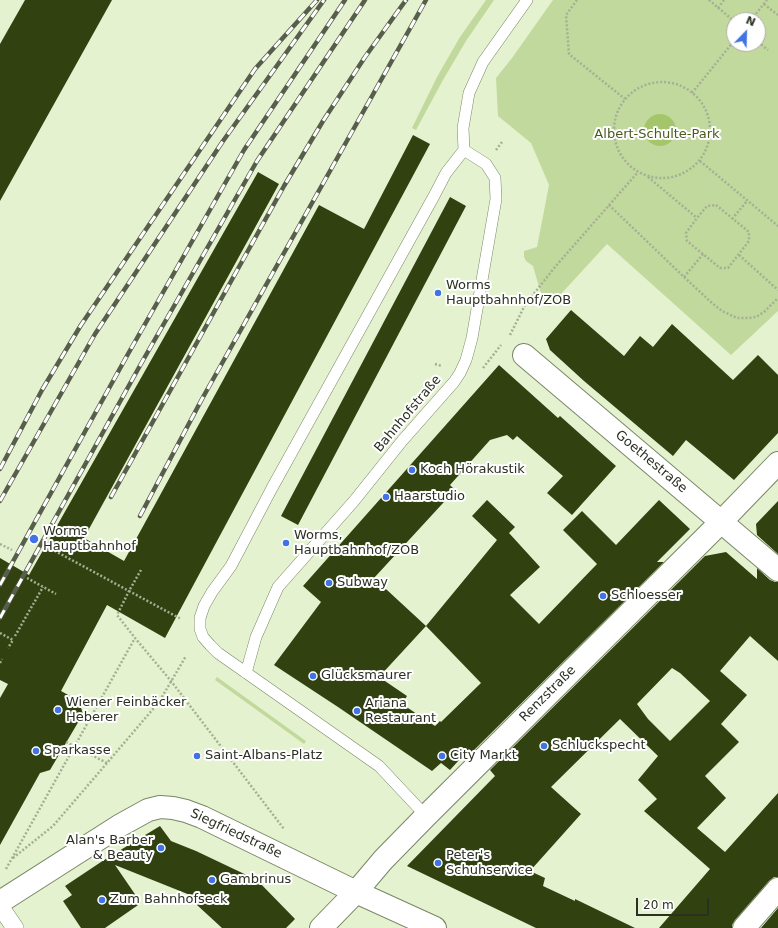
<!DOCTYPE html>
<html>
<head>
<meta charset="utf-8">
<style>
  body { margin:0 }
  #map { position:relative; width:778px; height:928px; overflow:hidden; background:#e4f2cf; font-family:"DejaVu Sans",sans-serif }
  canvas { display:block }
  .north { position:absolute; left:726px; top:12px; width:40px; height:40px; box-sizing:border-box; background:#fff; border:1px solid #aaaca7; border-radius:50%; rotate:23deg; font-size:11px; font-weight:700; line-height:16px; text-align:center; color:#2b3022 }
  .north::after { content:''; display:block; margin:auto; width:14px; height:18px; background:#4273e4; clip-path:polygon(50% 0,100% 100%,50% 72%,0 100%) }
  .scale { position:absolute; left:636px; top:898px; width:73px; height:18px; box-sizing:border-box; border:2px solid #2b3022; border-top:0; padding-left:5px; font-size:12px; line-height:14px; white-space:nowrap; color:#2b3022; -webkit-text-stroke:3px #fff; paint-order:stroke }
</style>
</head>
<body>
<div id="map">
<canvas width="778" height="928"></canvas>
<div class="north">N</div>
<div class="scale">20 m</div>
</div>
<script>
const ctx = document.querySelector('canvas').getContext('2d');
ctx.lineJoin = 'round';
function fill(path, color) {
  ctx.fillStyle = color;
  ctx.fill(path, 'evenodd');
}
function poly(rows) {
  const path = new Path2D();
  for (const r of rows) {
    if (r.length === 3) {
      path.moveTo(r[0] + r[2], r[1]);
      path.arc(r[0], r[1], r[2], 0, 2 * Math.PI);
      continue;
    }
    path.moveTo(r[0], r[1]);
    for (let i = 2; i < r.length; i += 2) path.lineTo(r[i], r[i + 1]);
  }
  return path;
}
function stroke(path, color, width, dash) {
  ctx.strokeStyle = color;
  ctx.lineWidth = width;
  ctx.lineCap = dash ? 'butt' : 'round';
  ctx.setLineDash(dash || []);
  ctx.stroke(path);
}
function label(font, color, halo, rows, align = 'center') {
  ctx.font = font + ' "DejaVu Sans",sans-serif';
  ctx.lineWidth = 4;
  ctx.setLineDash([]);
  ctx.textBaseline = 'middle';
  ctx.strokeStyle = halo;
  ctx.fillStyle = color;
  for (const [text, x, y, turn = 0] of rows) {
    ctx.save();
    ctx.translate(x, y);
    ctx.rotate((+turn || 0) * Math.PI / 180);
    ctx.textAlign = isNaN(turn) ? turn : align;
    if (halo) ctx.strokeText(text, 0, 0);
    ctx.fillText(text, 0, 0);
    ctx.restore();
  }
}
const green = poly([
  [486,0,494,0,466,41,443,80,416,130,412,128,437,77,460,37],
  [553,0,778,0,778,311,731,355,607,244,549,307,542,297,533,266,526,261,524,257,524,251,537,247,549,185,531,143,498,116,496,78,512,58],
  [734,20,758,20,758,44,734,44],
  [217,677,306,741,304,744,215,680]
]);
const water = poly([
  [660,130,16]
]);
const building = poly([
  [25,0,112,0,0,201,0,44],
  [413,135,430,144,165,638,107,605,61,691,79,701,83,714,50,770,40,773,0,845,0,698,8,684,0,680,0,558,29,575,258,172,279,184,84,538,124,561,319,205,364,229],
  [450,197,466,206,298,525,281,516],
  [571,310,624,356,640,336,653,347,672,324,733,380,758,355,778,375,778,433,734,480,686,440,673,456,584,381,550,350,546,339],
  [499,365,558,418,560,416,616,466,572,515,547,493,563,476,517,436,513,440,507,435,490,440,450,485,455,490,374,578,426,626,497,540,472,516,487,500,515,527,509,533,540,567,510,595,539,624,597,564,563,530,582,511,616,545,659,500,690,529,657,562,664,562,472,752,469,749,450,770,441,763,432,771,338,707,274,665,321,602,303,586],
  [426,626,481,683,441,722,440,721,435,726,402,704,407,696,379,677],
  [778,501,778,554,757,535,756,524],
  [726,552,757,579,757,568,770,580,775,582,778,582,778,661,750,636,720,671,747,695,721,724,739,742,705,776,726,798,697,828,725,852,778,793,778,877,774,877,769,881,735,920,732,925,732,928,659,928,710,869,644,811,657,799,638,780,658,756,620,719,551,787,581,814,530,871,545,878,543,886,575,901,575,899,635,928,536,928,407,866,495,776,490,770,705,556],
  [672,668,680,673,710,701,670,741,648,719,637,704],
  [160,826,171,841,196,851,257,880,295,919,286,928,222,928,197,905,200,899,115,865,141,903,105,928,81,928,63,901,72,895,65,886,104,860],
  [778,908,778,928,761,928]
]);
const path = poly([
  [577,0,566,15,569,54,625,99],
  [709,0,734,21],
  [764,4,778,15],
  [718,8,724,0],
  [751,20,767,0],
  [758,42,768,50],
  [662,130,48],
  [692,93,734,41],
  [496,150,502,142],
  [700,161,778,226],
  [648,177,697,218],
  [609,205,684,277,712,303,722,311,737,318,749,318,756,317,764,312,778,298],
  [716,205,749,232,749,241,728,268,720,268,687,241,686,233,697,218,707,206,716,205],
  [732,219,747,201],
  [739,255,778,290],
  [684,277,703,254],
  [510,335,525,305,555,267,638,172],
  [435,364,442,366],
  [483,368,501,345],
  [0,544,12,550],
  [44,545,129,591,117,615,135,638,171,681,284,829],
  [141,570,129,591,181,619],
  [27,578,56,594],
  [0,633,13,640,8,648],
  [15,636,43,587],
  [0,663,2,659],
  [66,742,107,763],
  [13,858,53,826,107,763,159,702,186,656],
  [6,869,135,638]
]);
const service = poly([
  [246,673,256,637,278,587,354,501,402,441,454,382,460,373,466,360,472,338,496,199,495,178,486,164,464,150],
  [426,816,379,766,218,653,210,645,203,637,200,629,200,618,204,606,212,592,231,566,272,488,434,196,446,173,464,150,463,128,469,93,483,62,527,0]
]);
const pedestrian = poly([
  [0,906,15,928]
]);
const minor = poly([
  [524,355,778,570],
  [321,928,356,892],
  [744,928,778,889]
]);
const tertiary = poly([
  [356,892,383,860,426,816,721,522,778,463],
  [0,902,119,826,148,810,160,807,173,808,186,811,202,817,356,892,435,928]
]);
const rail = poly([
  [0,469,42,390,81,325,255,69,317,0],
  [111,497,284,186,323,121,365,57,406,0],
  [0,501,95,334,223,141,324,0],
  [140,516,202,399,426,0],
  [0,585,128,354,244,150,345,0],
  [0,618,142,362,257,161,365,0]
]);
const markers = [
  [438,293,4,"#4273e4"],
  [412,470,4,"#4273e4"],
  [386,497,4,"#4273e4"],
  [34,539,5,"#4273e4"],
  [286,543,4,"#4273e4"],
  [329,583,4,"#4273e4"],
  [603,596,4,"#4273e4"],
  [313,676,4,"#4273e4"],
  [58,710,4,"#4273e4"],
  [357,711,4,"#4273e4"],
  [544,746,4,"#4273e4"],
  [36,751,4,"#4273e4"],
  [197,756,4,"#4273e4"],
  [442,756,4,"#4273e4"],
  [161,848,4,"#4273e4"],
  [438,863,4,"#4273e4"],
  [212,880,4,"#4273e4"],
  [102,900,4,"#4273e4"]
];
const parkNames = [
  ["Albert-Schulte-Park",657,135]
];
const poiNames = [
  ["Worms",446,286],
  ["Hauptbahnhof/ZOB",446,301],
  ["Koch Hörakustik",420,470],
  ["Haarstudio",394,497],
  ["Worms",43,532],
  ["Hauptbahnhof",43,547],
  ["Worms,",294,536],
  ["Hauptbahnhof/ZOB",294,551],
  ["Subway",337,583],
  ["Schloesser",611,596],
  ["Glücksmaurer",321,676],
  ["Wiener Feinbäcker",66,703],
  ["Heberer",66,718],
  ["Ariana",365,704],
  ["Restaurant",365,719],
  ["Schluckspecht",552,746],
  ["Sparkasse",44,751],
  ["Saint-Albans-Platz",205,756],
  ["City Markt",450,756],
  ["Alan's Barber",153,841,"right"],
  ["& Beauty",153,856,"right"],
  ["Peter's",446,856],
  ["Schuhservice",446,871],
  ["Gambrinus",220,880],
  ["Zum Bahnhofseck",110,900]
];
const streetNames = [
  ["Bahnhofstraße",408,414,-50],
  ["Goethestraße",651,462,40],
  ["Renzstraße",548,694,-45],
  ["Siegfriedstraße",236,834,25]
];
fill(green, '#c2d99d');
fill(water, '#a5c56b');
fill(building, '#314110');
stroke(service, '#798666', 12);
stroke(pedestrian, '#798666', 18);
stroke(minor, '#798666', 24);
stroke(tertiary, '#798666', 24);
stroke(path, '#a4af93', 2.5, [2, 2]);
stroke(service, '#fff', 11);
stroke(pedestrian, '#fff', 17);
stroke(minor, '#fff', 22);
stroke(tertiary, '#fff', 22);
stroke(rail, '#575e4b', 4.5);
stroke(rail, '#fff', 3, [9]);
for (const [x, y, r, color] of markers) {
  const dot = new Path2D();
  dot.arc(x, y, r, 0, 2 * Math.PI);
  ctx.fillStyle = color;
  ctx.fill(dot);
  stroke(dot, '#fff', 1.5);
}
label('13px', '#485c1d', '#fff', parkNames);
label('13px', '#2b3022', '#fff', poiNames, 'left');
label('13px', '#2b3022', '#fff', streetNames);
</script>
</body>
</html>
